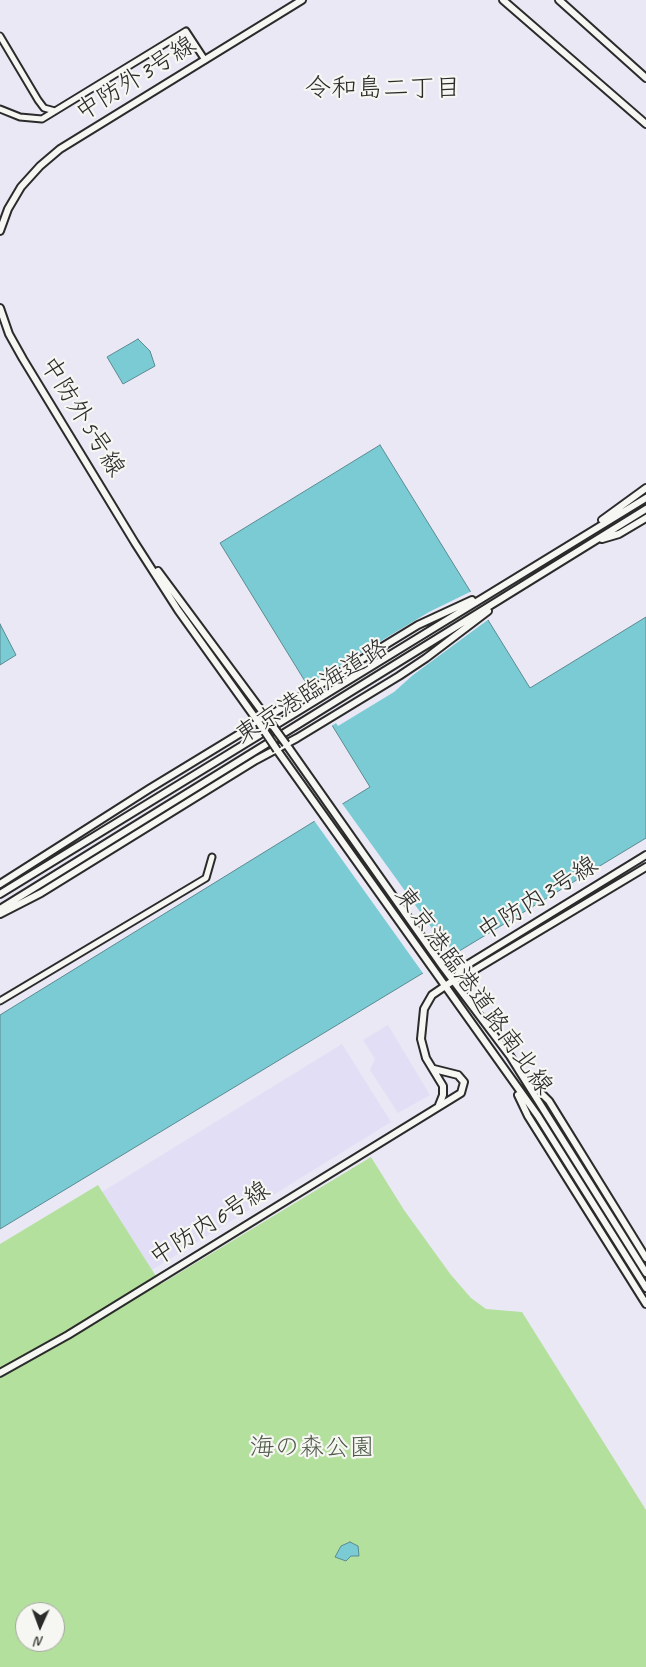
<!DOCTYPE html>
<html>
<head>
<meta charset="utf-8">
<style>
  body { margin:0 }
  #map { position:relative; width:646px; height:1667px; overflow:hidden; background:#eae8f4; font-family:Caveat,sans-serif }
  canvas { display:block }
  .north { position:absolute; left:15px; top:1602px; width:50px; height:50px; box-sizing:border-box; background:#f6f6f2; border:1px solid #a5a5a2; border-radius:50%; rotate:182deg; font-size:14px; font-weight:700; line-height:20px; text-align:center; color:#2b2b2b }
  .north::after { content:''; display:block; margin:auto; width:18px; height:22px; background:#2b2b2b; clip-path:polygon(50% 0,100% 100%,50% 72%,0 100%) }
</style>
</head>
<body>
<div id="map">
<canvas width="646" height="1667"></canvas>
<div class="north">N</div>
</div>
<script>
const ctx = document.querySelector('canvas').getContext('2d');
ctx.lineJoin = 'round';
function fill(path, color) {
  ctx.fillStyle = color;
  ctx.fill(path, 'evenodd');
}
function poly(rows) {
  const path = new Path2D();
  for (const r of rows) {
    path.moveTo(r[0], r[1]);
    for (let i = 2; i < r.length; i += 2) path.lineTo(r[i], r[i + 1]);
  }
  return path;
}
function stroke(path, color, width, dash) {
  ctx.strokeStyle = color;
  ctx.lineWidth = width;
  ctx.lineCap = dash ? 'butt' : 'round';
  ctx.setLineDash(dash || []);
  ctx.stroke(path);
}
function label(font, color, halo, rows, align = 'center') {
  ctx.font = font + ' Caveat,"Klee One",sans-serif';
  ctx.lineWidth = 4.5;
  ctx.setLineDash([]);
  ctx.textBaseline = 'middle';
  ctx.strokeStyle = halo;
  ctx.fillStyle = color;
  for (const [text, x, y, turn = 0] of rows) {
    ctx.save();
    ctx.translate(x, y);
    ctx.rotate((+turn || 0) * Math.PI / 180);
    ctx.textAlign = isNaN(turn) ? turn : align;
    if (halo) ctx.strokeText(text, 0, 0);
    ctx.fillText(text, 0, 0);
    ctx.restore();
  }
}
const built = poly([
  [388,1025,430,1095,398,1113,370,1070,375,1059,363,1040],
  [342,1044,391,1122,152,1270,102,1192]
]);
const green = poly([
  [371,1157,404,1210,451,1275,471,1298,486,1309,522,1312,646,1510,646,1667,0,1667,0,1244,98,1185,161,1284],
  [25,1612,55,1612,55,1642,25,1642]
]);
const water = poly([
  [138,339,150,351,155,366,123,384,107,357,138,339],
  [380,445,530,688,646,617,646,838,0,1229,0,1015,370,787,220,543,380,445],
  [0,624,16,655,0,665,0,624],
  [350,1542,358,1546,359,1556,351,1556,346,1561,335,1557,341,1546,350,1542]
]);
const pier = poly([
  [472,591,489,619,413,675,394,692,338,726,336,723,330,727,307,690,310,688,308,685,429,612],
  [341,802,454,959,425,976,313,819]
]);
const minor = poly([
  [0,36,38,100,44,108,55,111],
  [0,109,20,117,42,119,186,31,205,60],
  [0,1001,206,878,212,857]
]);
const tertiary = poly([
  [503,0,646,124],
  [559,0,646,78],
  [0,231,8,209,21,187,40,166,60,149,302,0],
  [0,308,9,334,23,359,135,543,178,610,259,723],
  [602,520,646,488],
  [602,539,619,534,646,518],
  [158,571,267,718],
  [286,744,443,967,510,1056,646,1273],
  [277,750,538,1116,646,1288],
  [0,884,149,789,418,625,472,600],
  [0,894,646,498],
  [0,909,646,509],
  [0,914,41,893,256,760,297,738,399,676,426,658,488,611],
  [455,979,462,968,646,855],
  [529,1081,549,1101,646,1258],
  [518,1095,528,1116,646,1304],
  [439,1105,443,1095,443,1086,426,1058,421,1039,424,1009,432,995,454,980,466,975,646,867],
  [0,1373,68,1335,461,1093,464,1082,458,1075,434,1069]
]);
const tertiaryBridge = poly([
  [267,718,286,744],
  [259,723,277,750]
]);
const streetNames = [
  ["中防外3号線",136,79,-32],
  ["中防外5号線",82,417,58],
  ["東京港臨海道路",312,692,-32],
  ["中防内3号線",538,899,-32],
  ["東京港臨港道路南北線",473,991,54],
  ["中防内6号線",210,1224,-32]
];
const parkNames = [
  ["海の森公園",312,1448]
];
const neighbourhoodNames = [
  ["令和島二丁目",383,89]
];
fill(built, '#e1def6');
fill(green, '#b4e09e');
fill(water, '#7bcbd5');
stroke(water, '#5b8b91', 1);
fill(pier, '#eae8f4');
stroke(minor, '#2b2b2b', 9);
stroke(tertiary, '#2b2b2b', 10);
stroke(minor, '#f6f6f2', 5);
stroke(tertiary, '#f6f6f2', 6);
stroke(tertiaryBridge, '#2b2b2b', 10, []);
stroke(tertiaryBridge, '#f6f6f2', 6);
label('25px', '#2b2b2b', '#f6f6f2', streetNames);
label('25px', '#4d5848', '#f6f6f2', parkNames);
label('26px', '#2b2b2b', '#f6f6f2', neighbourhoodNames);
</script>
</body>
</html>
